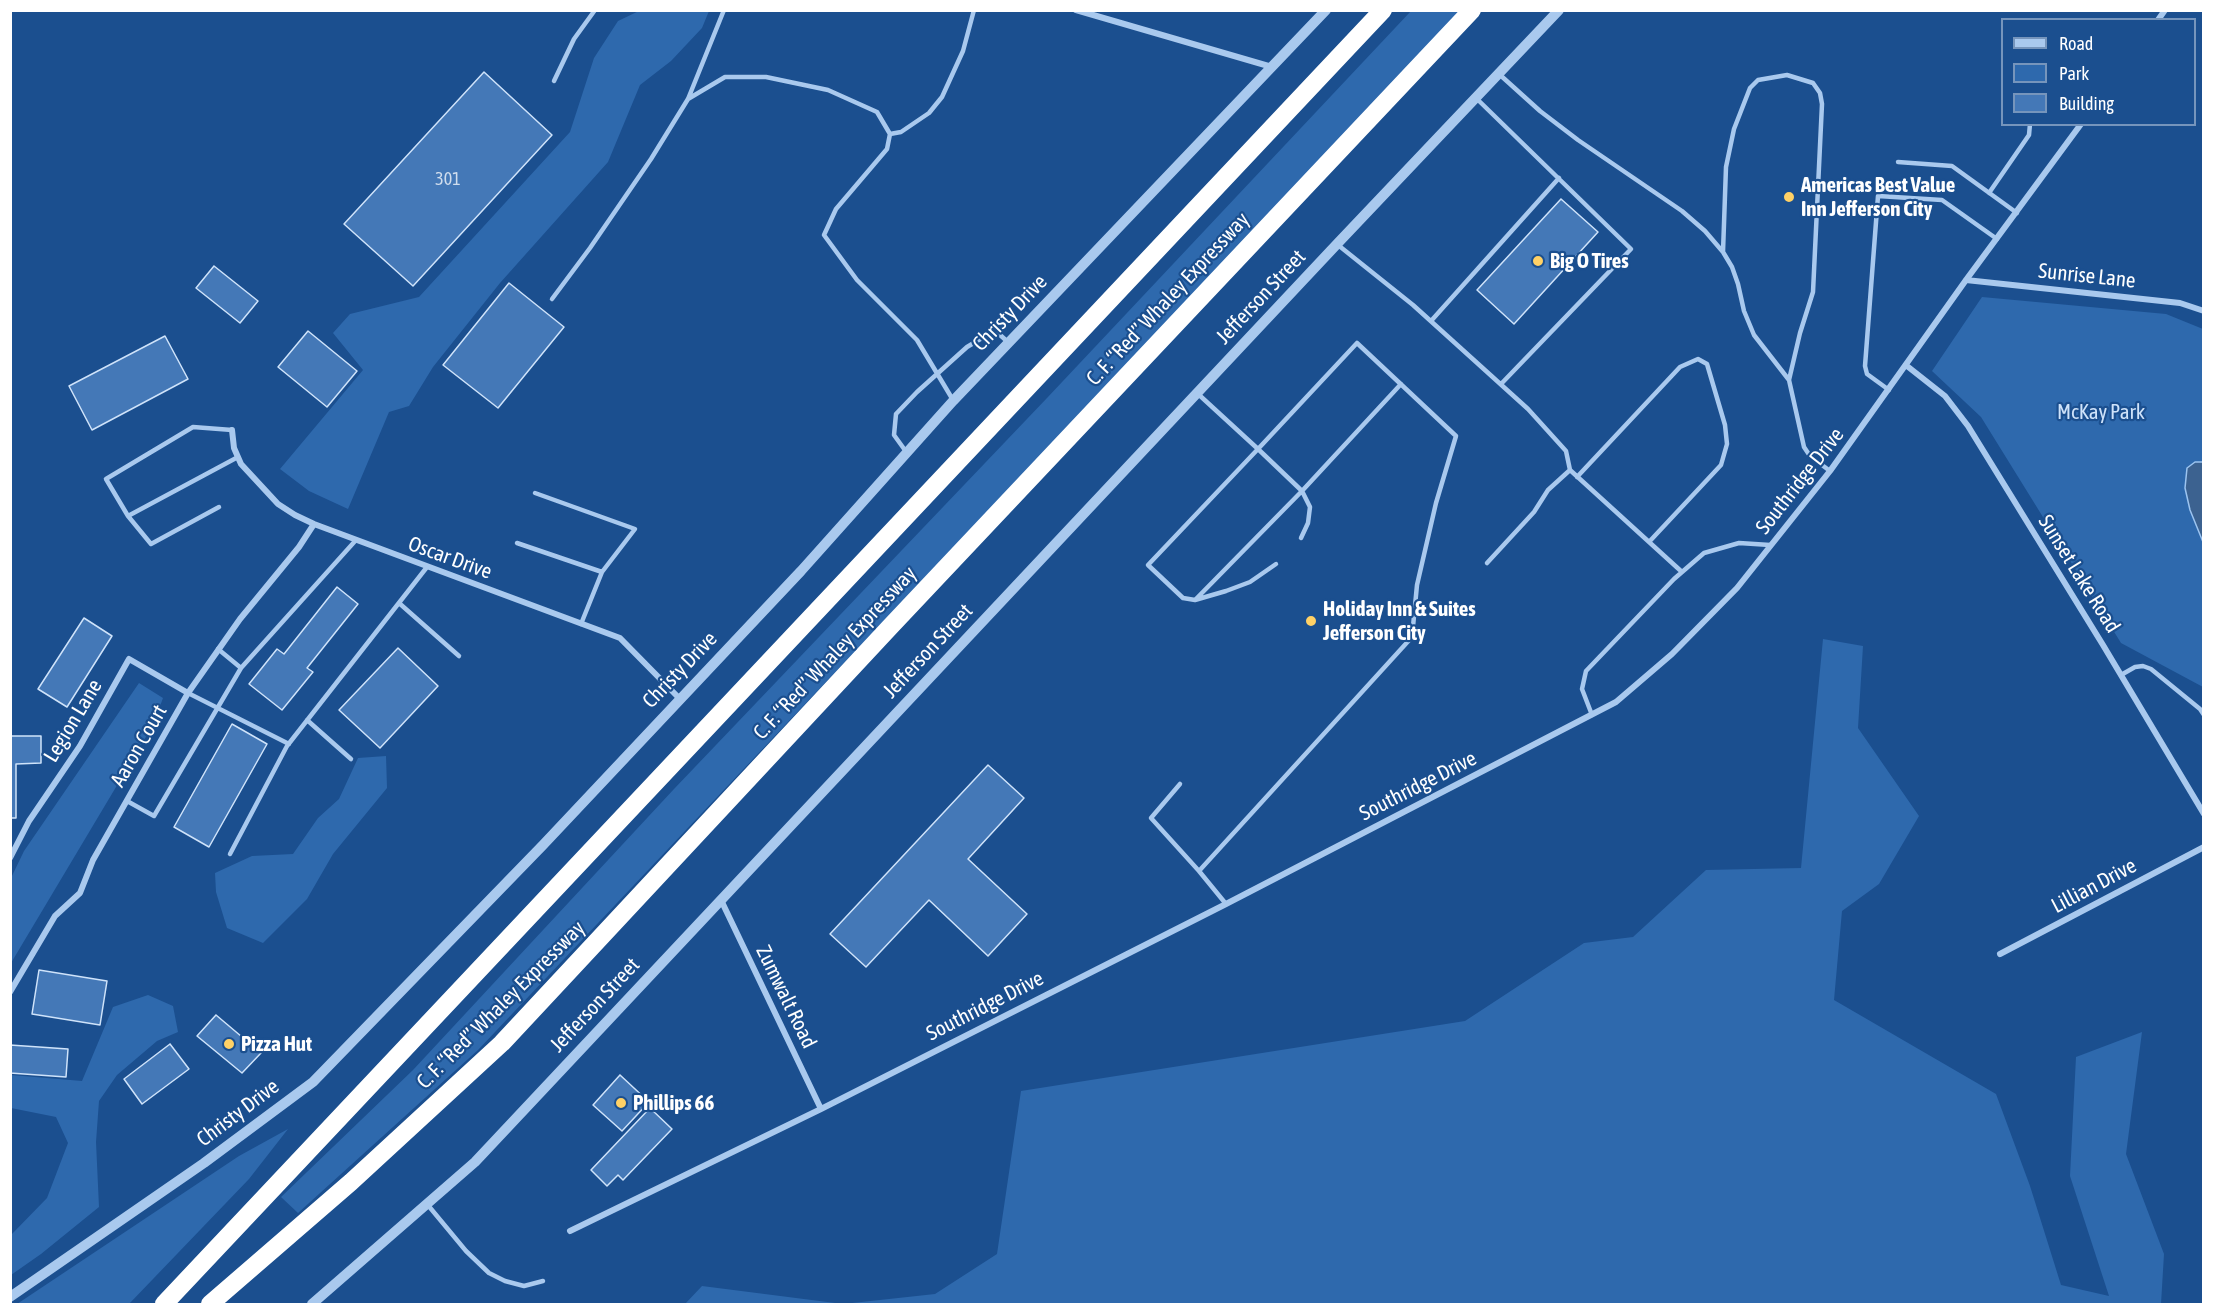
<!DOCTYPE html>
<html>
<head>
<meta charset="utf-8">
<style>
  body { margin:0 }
  #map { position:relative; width:2214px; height:1315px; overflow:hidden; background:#1b4f8f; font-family:"Asap Condensed",sans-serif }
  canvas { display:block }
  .frame { position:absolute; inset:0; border:12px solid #fff; pointer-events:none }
  .legend { position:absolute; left:2001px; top:18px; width:195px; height:108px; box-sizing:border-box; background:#1b4f8f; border:2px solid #7695bc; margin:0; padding:8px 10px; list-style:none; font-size:18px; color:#fff }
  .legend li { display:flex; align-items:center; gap:12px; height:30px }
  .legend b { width:30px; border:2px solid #7695bc }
</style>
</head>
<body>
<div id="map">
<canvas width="2214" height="1315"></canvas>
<div class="frame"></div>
<ul class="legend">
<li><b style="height:8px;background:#a9c9ee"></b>Road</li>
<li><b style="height:16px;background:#2e69ad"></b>Park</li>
<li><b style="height:16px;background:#4478b7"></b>Building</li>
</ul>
</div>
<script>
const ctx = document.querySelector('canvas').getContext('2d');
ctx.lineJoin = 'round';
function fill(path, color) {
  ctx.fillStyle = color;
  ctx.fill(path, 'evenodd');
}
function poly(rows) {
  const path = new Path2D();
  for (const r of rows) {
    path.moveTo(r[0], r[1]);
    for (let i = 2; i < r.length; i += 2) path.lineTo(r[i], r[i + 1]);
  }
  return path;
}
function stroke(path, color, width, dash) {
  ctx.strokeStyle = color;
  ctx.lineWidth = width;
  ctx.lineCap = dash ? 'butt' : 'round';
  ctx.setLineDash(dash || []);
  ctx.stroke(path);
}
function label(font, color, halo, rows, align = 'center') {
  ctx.font = font + ' "Asap Condensed",sans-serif';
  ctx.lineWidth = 4.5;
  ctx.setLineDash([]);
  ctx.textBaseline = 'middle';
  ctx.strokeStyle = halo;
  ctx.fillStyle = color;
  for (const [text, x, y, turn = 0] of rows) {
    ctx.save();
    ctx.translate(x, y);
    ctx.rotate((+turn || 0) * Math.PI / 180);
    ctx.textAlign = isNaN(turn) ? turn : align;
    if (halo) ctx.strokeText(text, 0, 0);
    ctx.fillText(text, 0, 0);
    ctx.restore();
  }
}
const green = poly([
  [641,10,709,11,702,28,671,61,640,85,608,162,500,283,433,367,409,406,389,412,348,509,309,491,280,469,363,370,333,333,350,314,419,297,570,132,594,58,618,21],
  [1411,11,1460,11,478,1050,298,1213,281,1197,413,1070,674,789,1047,398],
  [1982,297,2166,314,2203,329,2203,687,2121,643,1981,417,1932,371],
  [1823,639,1863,646,1858,728,1919,816,1879,884,1842,911,1834,1000,1996,1094,2030,1186,2061,1285,2109,1296,2070,1176,2076,1057,2142,1032,2126,1154,2164,1254,2161,1304,685,1304,702,1286,843,1304,935,1294,997,1254,1021,1091,1465,1021,1584,943,1633,937,1706,870,1801,868],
  [139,683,163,698,153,725,11,963,11,878,24,851],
  [386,756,387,788,333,854,307,899,263,943,227,928,216,892,215,873,252,856,293,854,318,818,339,799,358,758],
  [148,995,173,1006,178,1032,157,1041,117,1075,99,1101,96,1142,99,1207,41,1254,11,1275,11,1235,47,1198,68,1143,56,1117,11,1108,11,1075,82,1081,113,1007],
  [288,1129,249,1179,129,1304,17,1304,239,1156]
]);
const water = poly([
  [2195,462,2203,462,2203,542,2190,510,2185,488,2187,468,2195,462]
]);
const building = poly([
  [484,72,552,135,413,286,344,224,484,72],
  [1561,199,1598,232,1514,324,1477,290,1561,199],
  [214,266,258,301,240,323,196,288,214,266],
  [509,283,564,327,498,408,443,365,509,283],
  [308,331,357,371,327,407,278,367,308,331],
  [165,336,188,379,92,430,69,386,165,336],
  [337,587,358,604,307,668,313,672,282,710,249,684,277,649,284,654,337,587],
  [84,618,112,636,67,707,38,689,84,618],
  [398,648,438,686,380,748,339,710,398,648],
  [232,724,267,744,209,847,174,827,232,724],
  [10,736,41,736,41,763,16,764,16,818,10,818,10,736],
  [988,765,1024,798,968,859,1027,914,988,956,929,900,866,967,830,934,988,765],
  [39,970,107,981,100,1025,32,1014,39,970],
  [216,1015,261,1053,242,1073,197,1036,216,1015],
  [170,1044,189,1069,142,1104,124,1079,170,1044],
  [10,1045,68,1049,66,1077,10,1073,10,1045],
  [620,1075,649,1102,622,1131,593,1105,620,1075],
  [650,1108,672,1129,623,1180,618,1175,607,1186,591,1170,650,1108]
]);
const service = poly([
  [1499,74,1540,111,1578,140,1682,211,1705,231,1723,252,1732,267,1738,284,1744,311,1754,335,1789,380,1804,447,1810,456,1830,471],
  [554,81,574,39,595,10],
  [1476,98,1631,249,1501,384],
  [688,99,725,77,766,77,828,90,877,112,890,134,887,149,836,209,824,235,857,280,917,340,953,400],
  [890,134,901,132,929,113,942,97,963,51,974,10],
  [1898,162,1952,166,2017,213],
  [1989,193,2029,135,2030,124],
  [1338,245,1413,305,1528,409,1566,451,1570,470],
  [1723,252,1726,167,1734,129,1750,88,1758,80,1787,75,1813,83,1820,93,1822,104,1813,292,1800,333,1789,380],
  [552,299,590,248,651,159,688,99,724,10],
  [1431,321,1559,178],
  [1889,390,1867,374,1865,366,1878,196,1942,200,1997,239],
  [1197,393,1258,449,1357,343,1456,436,1436,503,1417,585,1412,637,1199,871,1226,904],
  [232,430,193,427,106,479,128,516,238,457],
  [907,453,894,435,896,414,917,392,967,347,987,335,999,334,1009,343],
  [1577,477,1680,367,1698,359,1707,364,1725,425,1727,444,1721,465,1649,542],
  [535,493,635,529,602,572,581,624],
  [128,516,151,544,219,507],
  [517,543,602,572],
  [1487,563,1534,512,1548,490,1570,470,1682,572],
  [1276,564,1250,582,1226,591,1195,600,1183,598,1148,565,1258,449,1302,491,1310,507,1308,523,1301,538],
  [1196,599,1302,491,1401,384],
  [399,603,459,656],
  [218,649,241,668,356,540],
  [2121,675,2135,667,2143,666,2151,669,2200,709,2204,715],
  [188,693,289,744],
  [1592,715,1582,689,1586,671,1674,579,1704,553,1739,543,1770,545],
  [307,720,351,759],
  [1180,784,1151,818,1199,871],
  [127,801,154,816,241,668],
  [230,854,287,746,427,567],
  [427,1204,466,1251,489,1273,505,1281,524,1286,543,1281]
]);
const minor = poly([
  [1076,10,1272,67],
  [2158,20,2165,10],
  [1966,280,2180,303,2204,311],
  [1907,366,1945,396,1968,426,2103,645,2204,814],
  [232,430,234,448,241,464,278,504,295,515,314,524,620,638,679,698],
  [10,858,29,821,80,746,129,659,188,693],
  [721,900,821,1109],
  [2000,954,2204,847],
  [10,992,55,916,80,893,93,860,188,693,240,619,299,547,314,524],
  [570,1231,821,1109,1226,904,1616,702,1672,654,1737,588,1830,471,1966,280,2081,124]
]);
const tertiary = poly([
  [10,1297,204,1163,313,1082,543,845,801,571,953,401,1326,10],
  [312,1304,475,1162,1337,244,1559,10]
]);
const motorway = poly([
  [164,1304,1383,10],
  [210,1304,351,1182,502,1043,889,628,1472,10]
]);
const markers = [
  [1789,197,6,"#ffd166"],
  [1538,261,6,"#ffd166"],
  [1311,621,6,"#ffd166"],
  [229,1044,6,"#ffd166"],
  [621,1103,6,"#ffd166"]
];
const numberNames = [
  ["301",448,179]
];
const poiNames = [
  ["Americas Best Value",1801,185],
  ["Inn Jefferson City",1801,209],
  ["Big O Tires",1550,261],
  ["Holiday Inn & Suites",1323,609],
  ["Jefferson City",1323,633],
  ["Pizza Hut",241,1044],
  ["Phillips 66",633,1103]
];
const streetNames = [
  ["Sunrise Lane",2087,276,6],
  ["Jefferson Street",1261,297,-47],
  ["C. F. “Red” Whaley Expressway",1168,299,-47],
  ["Christy Drive",1010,313,-46],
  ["Southridge Drive",1800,481,-52],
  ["Oscar Drive",450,558,20],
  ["Sunset Lake Road",2079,574,58],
  ["Jefferson Street",928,651,-47],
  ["C. F. “Red” Whaley Expressway",835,653,-47],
  ["Christy Drive",680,670,-46],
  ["Legion Lane",73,721,-59],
  ["Aaron Court",139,746,-60],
  ["Southridge Drive",1418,786,-27],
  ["Lillian Drive",2094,886,-28],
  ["Zumwalt Road",786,997,64],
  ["C. F. “Red” Whaley Expressway",501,1005,-45],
  ["Jefferson Street",595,1005,-47],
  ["Southridge Drive",985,1006,-27],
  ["Christy Drive",238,1113,-37]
];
const parkNames = [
  ["McKay Park",2101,412]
];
fill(green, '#2e69ad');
fill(water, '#3c6290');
stroke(water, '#9cc4f0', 1.5);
fill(building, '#4478b7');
stroke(building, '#cfe3fa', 1.5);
stroke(service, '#a9c9ee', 4.5);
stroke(minor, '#a9c9ee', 6);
stroke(tertiary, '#a9c9ee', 10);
stroke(motorway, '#fff', 18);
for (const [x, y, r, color] of markers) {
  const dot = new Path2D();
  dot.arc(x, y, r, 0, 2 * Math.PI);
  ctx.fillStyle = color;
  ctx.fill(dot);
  stroke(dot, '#1b4f8f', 2);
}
label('18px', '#d0dded', null, numberNames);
label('bold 21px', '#fff', '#1b4f8f', poiNames, 'left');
label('21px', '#fff', '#1b4f8f', streetNames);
label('21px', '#cfe3fa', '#1b4f8f', parkNames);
</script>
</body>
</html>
